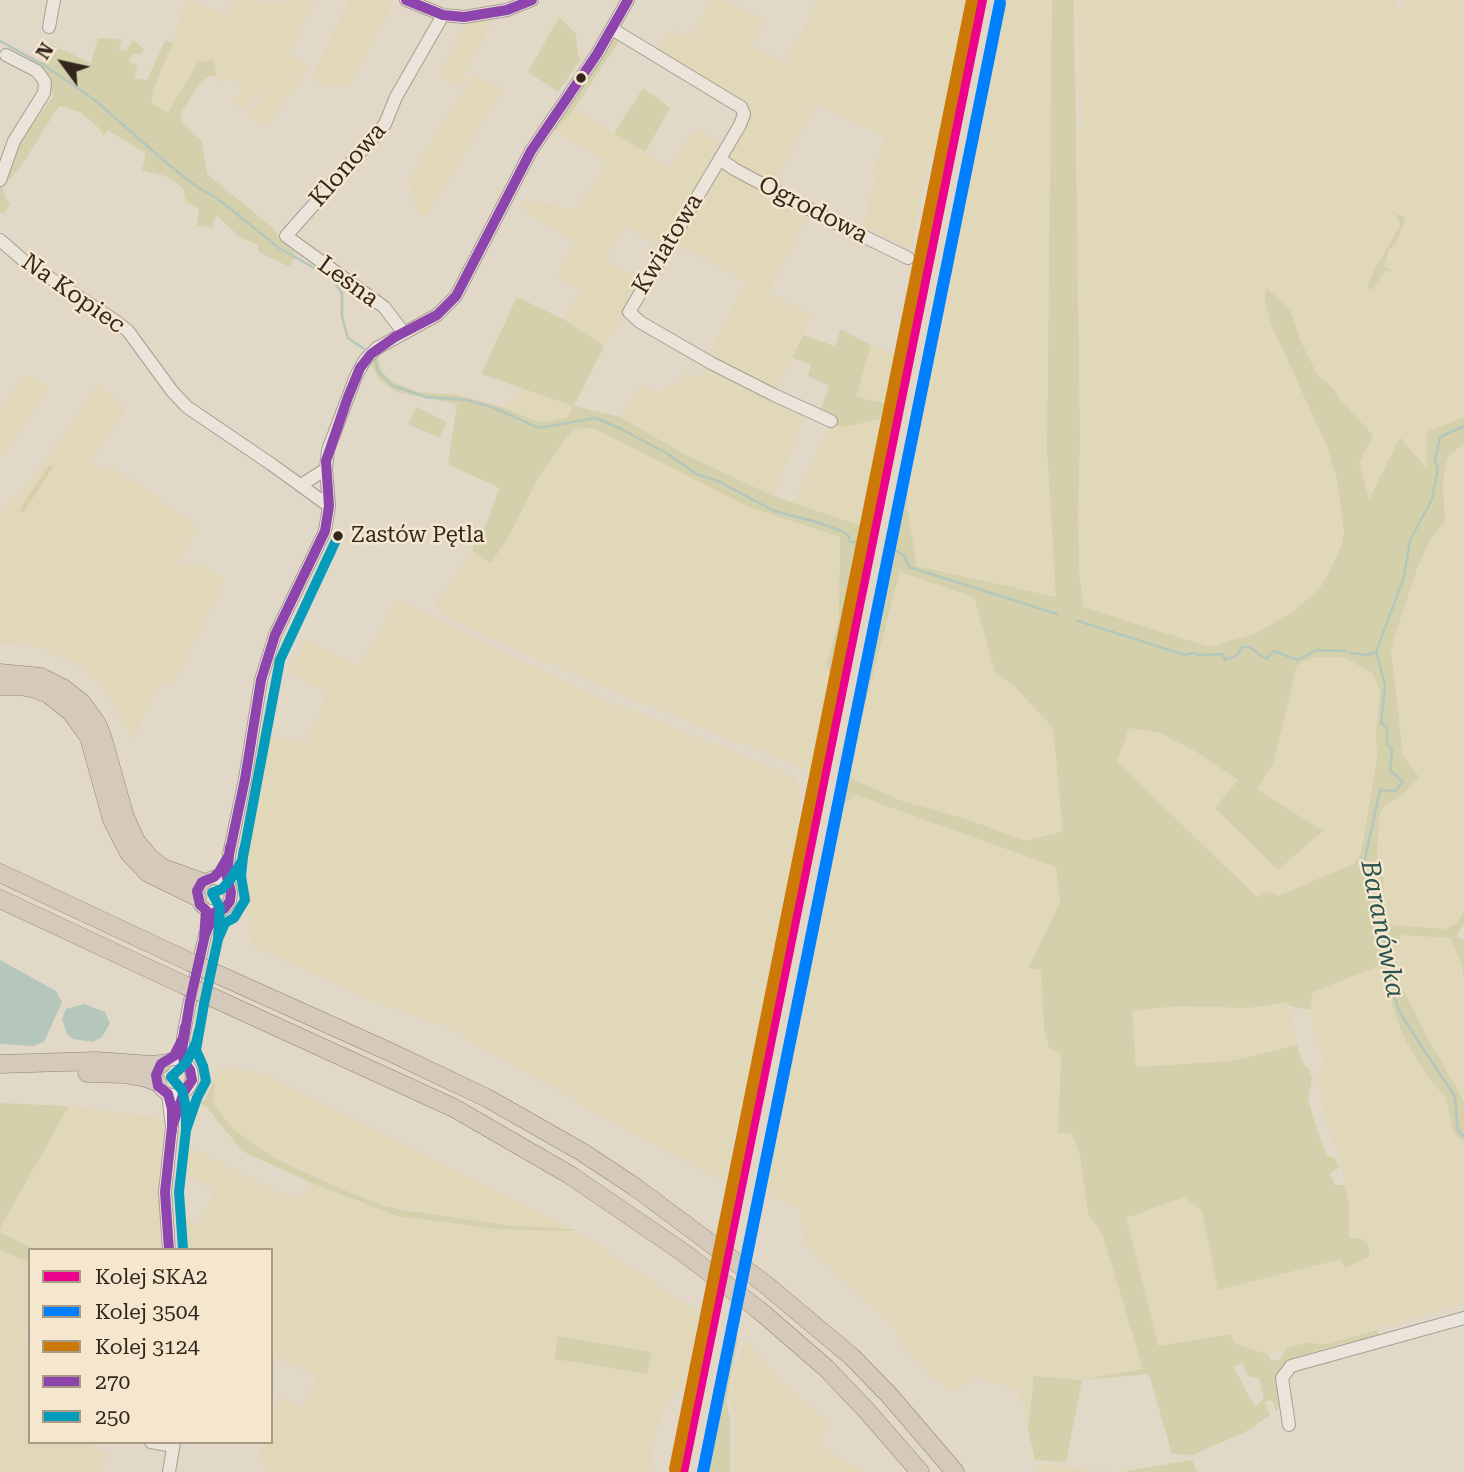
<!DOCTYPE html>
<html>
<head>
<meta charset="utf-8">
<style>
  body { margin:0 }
  #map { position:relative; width:1464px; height:1472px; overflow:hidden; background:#e2d8c8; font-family:"Roboto Serif",serif }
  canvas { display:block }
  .legend { position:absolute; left:28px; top:1248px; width:245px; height:196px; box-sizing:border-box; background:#f4e7ce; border:2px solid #a79a87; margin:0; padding:9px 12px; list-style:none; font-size:21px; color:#34261c }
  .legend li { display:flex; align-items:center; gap:14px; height:35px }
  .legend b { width:35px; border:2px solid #a79a87 }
  .north { position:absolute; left:28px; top:28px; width:70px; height:70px; -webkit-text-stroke:5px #f4e7ce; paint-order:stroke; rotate:303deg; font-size:19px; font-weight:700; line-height:28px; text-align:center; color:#34261c }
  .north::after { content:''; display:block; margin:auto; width:24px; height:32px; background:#34261c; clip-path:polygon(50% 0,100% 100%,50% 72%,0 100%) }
</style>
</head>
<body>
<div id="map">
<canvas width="1464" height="1472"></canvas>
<ul class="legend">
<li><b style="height:9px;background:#ed028c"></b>Kolej SKA2</li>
<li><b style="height:9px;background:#0080ff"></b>Kolej 3504</li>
<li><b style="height:9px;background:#cc7907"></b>Kolej 3124</li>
<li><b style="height:9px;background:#8e44ad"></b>270</li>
<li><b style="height:9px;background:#059cbc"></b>250</li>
</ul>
<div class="north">N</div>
</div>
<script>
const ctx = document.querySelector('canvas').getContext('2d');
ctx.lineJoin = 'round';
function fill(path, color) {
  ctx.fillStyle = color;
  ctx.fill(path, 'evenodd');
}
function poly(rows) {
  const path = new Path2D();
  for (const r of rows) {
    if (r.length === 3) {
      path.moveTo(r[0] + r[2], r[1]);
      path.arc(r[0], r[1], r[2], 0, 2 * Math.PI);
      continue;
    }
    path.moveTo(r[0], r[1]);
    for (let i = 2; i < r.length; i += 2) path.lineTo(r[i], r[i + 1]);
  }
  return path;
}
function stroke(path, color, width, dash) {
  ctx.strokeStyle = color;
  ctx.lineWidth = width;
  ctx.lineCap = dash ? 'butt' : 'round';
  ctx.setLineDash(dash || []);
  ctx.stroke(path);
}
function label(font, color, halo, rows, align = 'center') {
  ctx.font = font + ' "Roboto Serif",serif';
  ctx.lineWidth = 5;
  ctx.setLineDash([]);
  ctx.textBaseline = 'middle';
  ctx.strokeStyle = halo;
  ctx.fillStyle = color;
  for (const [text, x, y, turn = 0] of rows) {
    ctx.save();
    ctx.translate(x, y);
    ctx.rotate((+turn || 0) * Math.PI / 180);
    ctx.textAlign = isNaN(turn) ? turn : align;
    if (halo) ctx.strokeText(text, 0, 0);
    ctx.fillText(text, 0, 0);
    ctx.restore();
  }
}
const farmland = poly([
  [186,0,226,15,234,0,282,2,284,0,314,0,289,53,309,66,268,126,249,116,263,94,257,92,247,111,235,103,244,85,227,78,223,84,215,79,216,75,214,59,198,62,168,113,151,104,155,85,173,42],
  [350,0,381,0,391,6,348,89,335,81,328,90,311,79],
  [713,0,726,0,765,20,751,44,785,63,817,4,810,0,969,0,937,155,931,154,910,250,864,226,876,177,873,173,885,135,816,104,773,185,733,162,729,152,751,109,659,51,672,30,690,37],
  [1002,0,1052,0,1047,450,1056,598,917,566,907,507,911,427],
  [1076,0,1396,0,1398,11,1410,0,1464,0,1464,152,1459,152,1459,156,1464,156,1464,417,1427,432,1427,469,1401,438,1370,501,1341,401,1334,389,1318,376,1301,342,1291,312,1265,302,1285,357,1328,449,1337,480,1344,531,1336,559,1319,589,1294,611,1254,634,1209,647,1083,607,1079,570,1078,512,1080,437,1077,129,1081,130],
  [1394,214,1405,221,1396,244,1389,248,1384,266,1391,271,1386,271,1371,290,1368,287,1374,270,1400,226,1398,218],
  [493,19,458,85,439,76,465,26,476,21],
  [473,76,503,88,425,218,417,209,409,179],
  [575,108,670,168,696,128,723,143,660,248,626,226,605,260,641,282,604,346,563,319,580,290,556,277,575,241,518,206,525,200,575,210,600,173,607,161,556,130],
  [721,169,807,217,768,292,812,315,775,393,708,356,746,282,673,242,716,171],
  [871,345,894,354,884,403,856,397],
  [706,365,805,415,773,496,684,454,620,417,640,385,661,393,679,382,683,371,699,379],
  [26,375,49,388,0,458,0,407],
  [98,384,126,410,91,463,107,474,113,467,198,527,175,565,198,565,225,580,172,687,159,682,133,739,107,692,82,667,24,642,0,645,0,513,12,496,18,500],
  [522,389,574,406,567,418,539,422,502,407],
  [888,417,867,528,793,503,830,425,844,427],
  [593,428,751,508,840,537,839,619,827,664,835,692,819,775,599,685,450,620,434,605,472,550,491,563,509,536,539,476,573,429],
  [1464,443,1464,911,1457,923,1446,929,1392,925,1386,919,1383,879,1377,854,1379,815,1386,804,1404,794,1403,755,1391,648,1417,569,1430,540,1445,520,1443,482,1447,458],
  [901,571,974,597,995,672,1013,685,1053,728,1064,831,1026,841,963,818,902,801,846,776],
  [397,601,598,697,794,776,799,787,801,823,761,1026,723,1182,618,1125,449,1028,387,1006,252,946,245,899,250,866,242,862,246,846,242,844,259,765,263,732,305,745,328,693,288,672,305,640,359,667],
  [1316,657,1342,657,1353,662,1374,675,1380,693,1376,731,1377,759,1361,855,1353,864,1278,897,1258,899,1116,762,1129,727,1160,733,1195,751,1238,780,1257,789,1273,764,1297,665],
  [856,795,1056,867,1060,903,1028,967,1041,970,1044,1028,1061,1054,1058,1133,1072,1134,1080,1156,1088,1213,1102,1233,1143,1369,1081,1380,1034,1376,1028,1428,1019,1392,977,1375,954,1393,933,1378,899,1341,896,1329,805,1244,799,1208,771,1196,768,1176,785,1091,797,1002,839,811,844,804],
  [1400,935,1451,938,1462,965,1464,982,1464,1101,1426,1035,1400,983,1394,951],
  [1379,965,1402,1034,1429,1079,1445,1096,1454,1133,1464,1141,1464,1308,1457,1305,1327,1344,1304,1343,1274,1352,1269,1355,1234,1343,1230,1334,1158,1347,1126,1218,1185,1197,1202,1211,1335,1261,1341,1259,1345,1267,1349,1239,1349,1204,1340,1159,1326,1120,1317,1076,1326,1066,1315,1037,1310,1010,1313,992],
  [1288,1002,1297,1045,1231,1061,1136,1067,1132,1011,1177,1006,1248,1008],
  [241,1069,270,1076,571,1229,514,1226,381,1205,276,1159,233,1129,213,1103,214,1080,218,1070],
  [69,1106,164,1119,159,1200,165,1250,36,1250,0,1232,0,1228],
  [187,1145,300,1202,310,1182,397,1216,496,1229,576,1231,698,1312,691,1359,682,1390,676,1390,663,1412,654,1439,649,1472,264,1472,265,1466,257,1460,263,1442,271,1442,271,1416,278,1396,301,1408,318,1377,271,1356,271,1250,179,1250,176,1213,199,1224,215,1191,181,1172],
  [0,1250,30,1263,30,1316,26,1340,30,1341,30,1442,93,1442,92,1449,106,1453,102,1472,0,1472],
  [745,1341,788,1387,829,1423,817,1444,864,1472,734,1472,735,1424,730,1395,735,1368],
  [1046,1464,1092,1471,1126,1472,1039,1472,1035,1465]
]);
const green = poly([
  [1052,0,1074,0,1080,437,1078,512,1079,570,1083,607,1209,647,1254,634,1294,611,1319,589,1328,575,1341,546,1344,531,1337,480,1328,449,1272,326,1265,302,1265,293,1267,288,1291,312,1301,342,1318,376,1333,388,1341,401,1373,435,1359,463,1369,500,1400,437,1426,468,1427,432,1464,417,1464,443,1447,458,1443,482,1445,521,1430,540,1417,569,1391,648,1403,755,1419,777,1404,794,1386,804,1379,815,1377,854,1383,879,1386,919,1392,925,1446,929,1457,923,1464,911,1464,923,1456,937,1464,939,1464,982,1462,965,1451,938,1401,935,1394,951,1400,983,1426,1035,1464,1101,1464,1141,1454,1133,1445,1096,1429,1079,1402,1034,1379,966,1313,992,1310,1010,1290,1006,1288,1002,1248,1008,1177,1006,1132,1011,1136,1067,1231,1061,1297,1045,1303,1064,1309,1069,1312,1078,1308,1098,1314,1120,1326,1155,1335,1158,1339,1168,1330,1173,1335,1185,1345,1185,1349,1204,1349,1238,1360,1238,1368,1243,1370,1256,1345,1268,1341,1259,1218,1290,1202,1211,1185,1197,1126,1218,1158,1346,1230,1334,1234,1343,1269,1355,1271,1361,1280,1360,1286,1349,1304,1343,1327,1344,1377,1330,1380,1337,1341,1344,1290,1359,1280,1404,1276,1412,1272,1400,1265,1402,1270,1415,1245,1432,1192,1455,1172,1454,1149,1374,1082,1380,1066,1462,1035,1460,1028,1428,1034,1376,1081,1380,1143,1369,1102,1233,1088,1213,1080,1156,1072,1134,1058,1133,1061,1054,1049,1048,1044,1028,1041,970,1028,968,1060,903,1056,867,856,795,844,804,839,811,846,777,837,775,911,427,907,507,917,566,1056,597,1047,450],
  [900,572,974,597,995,672,1013,685,1053,728,1063,831,1026,841,963,818,902,801,846,776],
  [1316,657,1342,657,1353,662,1374,675,1380,693,1376,731,1377,759,1361,854,1353,864,1278,896,1266,891,1258,898,1117,762,1129,728,1160,733,1195,751,1238,780,1215,808,1278,870,1323,831,1257,789,1273,764,1297,665],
  [1242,1362,1248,1376,1259,1378,1264,1398,1255,1407,1234,1368],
  [559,17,576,34,578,56,581,59,558,92,528,72],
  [615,37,620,39,575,108,556,130,553,129],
  [98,38,122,39,119,50,126,51,133,40,143,48,142,54,131,54,129,62,137,65,135,79,147,80,165,41,173,42,155,85,151,103,168,113,198,62,214,59,216,75,207,77,198,85,180,115,184,125,202,141,207,174,274,229,282,242,296,253,290,267,259,252,258,245,240,237,216,215,212,228,197,225,199,208,186,202,183,188,166,176,142,170,146,154,108,130,104,136,97,126,80,112,59,106,21,166,3,187,5,198,10,203,4,214,0,212,0,184,18,143,54,96,42,68,48,43,91,63],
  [643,88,670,108,645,152,614,133],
  [1392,212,1403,216,1405,221,1396,244,1389,249,1384,266,1393,271,1386,271,1371,290,1367,287,1374,270,1400,226,1398,218],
  [912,265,917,267,888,417,844,427,830,425,820,412,829,386,808,376,811,364,792,358,803,335,835,346,841,329,871,345,856,397,884,403],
  [517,297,563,319,604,346,574,406,620,417,684,454,773,496,867,528,835,692,827,664,839,619,840,537,751,508,593,428,573,429,539,476,509,536,491,563,472,550,489,518,499,488,448,464,457,404,396,392,380,380,369,363,377,356,383,373,392,381,417,392,458,395,502,407,539,422,567,418,573,406,481,374],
  [416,407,447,422,439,438,408,424],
  [50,465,53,467,23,513,19,510],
  [214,1080,213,1103,233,1129,276,1159,344,1190,381,1205,403,1210,514,1226,571,1229,576,1231,496,1229,397,1216,310,1182,242,1151,206,1106,198,1103,205,1100],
  [0,1103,69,1106,0,1228],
  [0,1232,36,1250,30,1250,30,1263,0,1250],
  [558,1336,651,1352,647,1374,555,1359],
  [731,1338,738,1339,726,1401,730,1419,730,1472,707,1472,718,1396],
  [1192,1460,1197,1472,1126,1472,1126,1471]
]);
const water = poly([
  [0,960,56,991,62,1002,44,1042,33,1046,0,1044],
  [84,1004,105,1012,110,1023,102,1037,93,1042,73,1039,67,1034,62,1019,66,1009]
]);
const stream = poly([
  [0,41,44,65,96,101,169,165,200,189,217,198,279,248,332,278,342,293,342,317,348,338,364,349],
  [375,359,378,371,391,385,426,397,467,400,494,408,539,428,596,418,621,429,668,454,696,474,718,481,774,511,817,522,841,531,849,536,850,542,858,542],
  [1464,426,1440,437,1435,461,1438,468,1432,499,1410,540,1404,577,1376,652,1385,684,1381,723,1387,727,1387,744,1392,750,1390,770,1403,782,1395,791,1380,790,1364,863,1377,875,1374,894,1377,922,1388,950,1389,981,1395,989,1395,999,1400,1013,1455,1097,1458,1131,1464,1136],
  [895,550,904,555,909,567,1057,614],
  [1078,621,1185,655,1194,653,1200,655,1223,654,1225,660,1236,656,1242,647,1250,647,1266,659,1274,651,1298,660,1316,650,1347,651],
  [1351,653,1368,655,1375,652]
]);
const minor = poly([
  [406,0,443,15,464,17,507,10,532,0],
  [49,27,54,0],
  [612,29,734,103,741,107,744,114,740,125,629,312,640,322,711,363,774,395,831,421],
  [720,159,734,169,822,216,908,258],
  [0,180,14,141,44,93,45,82,37,71,6,55],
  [0,240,23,260,114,320,128,331,172,391,187,407,271,464,329,506],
  [404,333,384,307,286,236,385,124,396,97,443,15],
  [301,485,326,469],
  [228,883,214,877,202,882,197,891,200,905,206,910,215,912,224,909,230,901,231,892,227,877,229,855,245,779,261,680,275,635,325,531,329,506,326,469,328,450,356,376,365,360,377,348,437,315,456,296,531,151,597,54,628,0],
  [174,1077,18],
  [184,1062,183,1038,190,1001,205,935,215,912],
  [168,1094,172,1127,165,1192,169,1250],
  [1289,1425,1282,1378,1291,1366,1464,1318],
  [151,1442,173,1446],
  [169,1472,174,1442]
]);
const highway = poly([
  [0,673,41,677,63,688,82,703,97,724,102,736,125,817,136,841,150,858,163,868,202,882],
  [0,686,21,686,35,689,48,694,71,712,89,737,112,820,129,853,148,873,197,897],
  [0,873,190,962],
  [0,899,184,985],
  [210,971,390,1052,487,1098,582,1152,635,1187,765,1284,852,1357,890,1396,955,1472],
  [205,994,454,1108,570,1175,684,1253,759,1310,826,1368,867,1411,920,1472],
  [0,1064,96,1061,152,1065,161,1064],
  [87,1073,124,1074,146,1078,157,1082]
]);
const highwayBridge = poly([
  [190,962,210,971],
  [184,985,205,994]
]);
const bus1 = poly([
  [406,0,443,15,464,17,507,10,532,0],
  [204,939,206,910,200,905,197,891,202,882,214,877,219,872,229,855,230,847],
  [172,1131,172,1109,168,1094,158,1086,156,1075,161,1064,174,1056,183,1038,185,1027],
  [169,1250,165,1192,172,1127,184,1092,192,1080,190,1070,184,1062,182,1050,190,1001,205,935,215,912,224,909,230,901,231,892,227,877,229,855,245,779,261,680,275,635,325,531,329,506,326,461,348,397,360,368,371,354,395,337,437,315,456,296,531,151,597,54,628,0]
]);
const bus2 = poly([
  [218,940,220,908,212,893,222,889,230,880,242,861,244,849],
  [186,1131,186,1108,182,1090,171,1077,186,1063,196,1043,199,1030],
  [183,1249,179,1192,186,1130,197,1098,206,1081,203,1066,196,1050,204,1004,218,939,225,923,234,918,245,900,241,876,243,857,280,660,338,536]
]);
const rail1 = poly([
  [682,1472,981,0]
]);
const rail2 = poly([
  [703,1472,1000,3]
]);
const rail3 = poly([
  [675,1469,972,0]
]);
const markers = [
  [581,78,6,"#34261c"],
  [338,536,6,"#34261c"]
];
const busNames = [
  ["Zastów Pętla",351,536]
];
const streetNames = [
  ["Klonowa",348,165,-49],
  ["Ogrodowa",813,210,27],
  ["Kwiatowa",668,244,-59],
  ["Leśna",348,282,36],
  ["Na Kopiec",73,294,35]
];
const waterNames = [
  ["Baranówka",1382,929,79]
];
fill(farmland, '#e1d7b9');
fill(green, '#d3d0ab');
fill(water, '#b5c6ba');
stroke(stream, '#b5c6ba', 2.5);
stroke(minor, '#a79e92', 14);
stroke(highway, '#8c8379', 19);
stroke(minor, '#eae4da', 12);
stroke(highway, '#d4c9ba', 18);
stroke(highwayBridge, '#8c8379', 19, []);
stroke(highwayBridge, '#d4c9ba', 18);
stroke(bus1, '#8e44ad', 10);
stroke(bus2, '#059cbc', 10);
stroke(rail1, '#ed028c', 12);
stroke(rail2, '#0080ff', 12);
stroke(rail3, '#cc7907', 12);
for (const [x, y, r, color] of markers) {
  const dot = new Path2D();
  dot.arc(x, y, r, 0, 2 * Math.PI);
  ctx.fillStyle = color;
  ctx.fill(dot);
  stroke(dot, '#f4e7ce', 2.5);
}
label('22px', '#34261c', '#f4e7ce', busNames, 'left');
label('24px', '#34261c', '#f4e7ce', streetNames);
label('italic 26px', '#2b534f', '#f4e7ce', waterNames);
</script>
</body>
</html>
